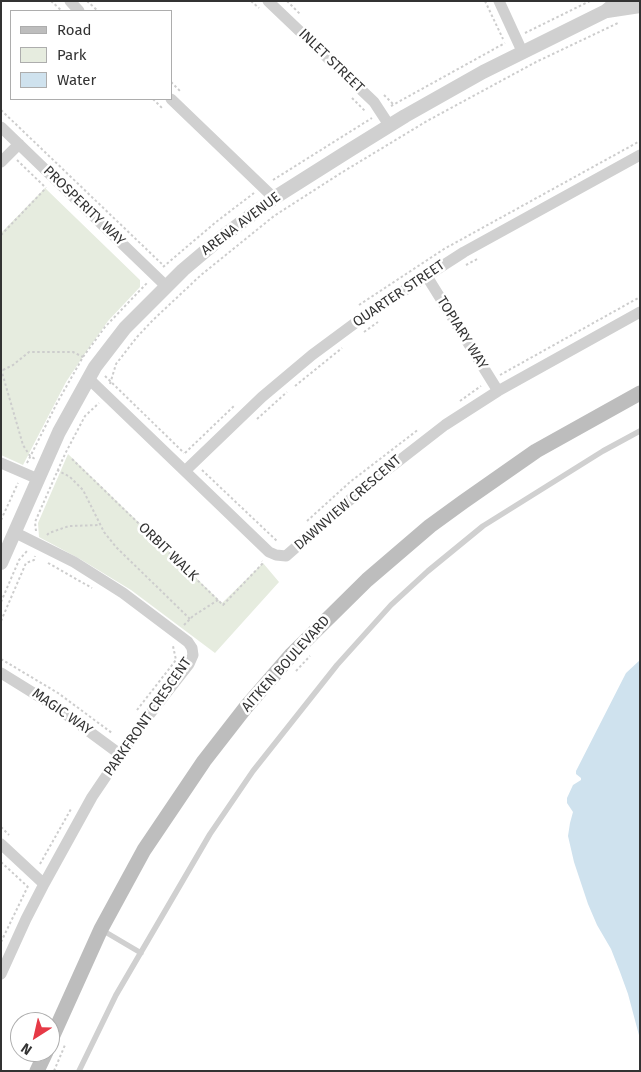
<!DOCTYPE html>
<html>
<head>
<meta charset="utf-8">
<style>
  body { margin:0 }
  #map { position:relative; width:641px; height:1072px; overflow:hidden; background:#fff; font-family:"Fira Sans",sans-serif }
  canvas { display:block }
  .frame { position:absolute; inset:0; border:2px solid #333; pointer-events:none }
  .legend { position:absolute; left:10px; top:10px; width:162px; height:90px; box-sizing:border-box; background:#fff; border:1px solid #adadad; margin:0; padding:6px 9px; list-style:none; font-size:15px; color:#333 }
  .legend li { display:flex; align-items:center; gap:10px; height:25px }
  .legend b { width:25px; border:1px solid #adadad }
  .north { position:absolute; left:10px; top:1012px; width:50px; height:50px; box-sizing:border-box; background:#fff; border:1px solid #adadad; border-radius:50%; rotate:215deg; font-size:14px; font-weight:700; line-height:20px; text-align:center; color:#333 }
  .north::after { content:''; display:block; margin:auto; width:18px; height:22px; background:#e63946; clip-path:polygon(50% 0,100% 100%,50% 72%,0 100%) }
</style>
</head>
<body>
<div id="map">
<canvas width="641" height="1072"></canvas>
<div class="frame"></div>
<ul class="legend">
<li><b style="height:6px;background:#bdbdbd"></b>Road</li>
<li><b style="height:14px;background:#e6ecdf"></b>Park</li>
<li><b style="height:14px;background:#cfe2ee"></b>Water</li>
</ul>
<div class="north">N</div>
</div>
<script>
const ctx = document.querySelector('canvas').getContext('2d');
ctx.lineJoin = 'round';
function fill(path, color) {
  ctx.fillStyle = color;
  ctx.fill(path, 'evenodd');
}
function poly(rows) {
  const path = new Path2D();
  for (const r of rows) {
    path.moveTo(r[0], r[1]);
    for (let i = 2; i < r.length; i += 2) path.lineTo(r[i], r[i + 1]);
  }
  return path;
}
function stroke(path, color, width, dash) {
  ctx.strokeStyle = color;
  ctx.lineWidth = width;
  ctx.lineCap = dash ? 'butt' : 'round';
  ctx.setLineDash(dash || []);
  ctx.stroke(path);
}
function label(font, color, halo, rows, align = 'center') {
  ctx.font = font + ' "Fira Sans",sans-serif';
  ctx.lineWidth = 5;
  ctx.setLineDash([]);
  ctx.textBaseline = 'middle';
  ctx.strokeStyle = halo;
  ctx.fillStyle = color;
  for (const [text, x, y, turn = 0] of rows) {
    ctx.save();
    ctx.translate(x, y);
    ctx.rotate((+turn || 0) * Math.PI / 180);
    ctx.textAlign = isNaN(turn) ? turn : align;
    if (halo) ctx.strokeText(text, 0, 0);
    ctx.fillText(text, 0, 0);
    ctx.restore();
  }
}
const green = poly([
  [45,188,140,280,140,287,108,321,86,352,66,382,23,465,1,455,1,233],
  [68,454,222,603,263,563,279,582,215,653,131,590,80,559,39,537,38,523]
]);
const water = poly([
  [640,660,640,1039,628,994,620,972,611,949,597,925,588,904,574,862,568,836,570,823,573,812,567,803,567,798,573,785,581,780,581,778,576,774,576,771,626,673]
]);
const path = poly([
  [51,1,62,11],
  [87,1,98,11],
  [251,1,259,8],
  [287,1,301,15],
  [485,1,503,39],
  [525,33,590,1],
  [171,82,180,91],
  [384,95,394,105],
  [352,98,365,111],
  [153,99,162,108],
  [391,106,505,43],
  [1,110,164,266],
  [17,160,46,188],
  [273,180,372,118],
  [1,235,46,188],
  [466,265,479,258],
  [163,267,216,222,254,193],
  [359,305,444,249,640,141],
  [364,332,378,322],
  [1,369,23,445,30,456,35,459],
  [3,370,13,365,29,352,73,352,83,357],
  [500,375,640,297],
  [105,376,184,453],
  [110,384,116,364,137,337,153,320,201,275,274,216,341,173,427,121,536,62,618,23],
  [295,386,342,348],
  [460,401,481,386],
  [257,419,287,392],
  [185,453,235,405],
  [72,459,223,605,263,563,262,561],
  [27,463,57,403,83,357,105,327,147,283],
  [57,470,70,477,83,490,104,532,116,547,190,619],
  [202,470,278,542],
  [1,520,18,483],
  [307,521,350,482,419,429],
  [36,531,35,522,65,454,85,416,99,403],
  [47,535,49,533,69,526,100,525],
  [48,563,92,588],
  [1,602,19,560,27,551],
  [1,621,26,563,34,560,35,556],
  [184,625,193,616,218,600],
  [1,659,58,693,112,733],
  [296,671,310,656],
  [137,710,176,660,173,646],
  [1,827,9,835],
  [1,862,28,887],
  [40,864,71,809],
  [1,942,28,886],
  [54,1071,65,1045]
]);
const service = poly([
  [102,930,141,953],
  [79,1071,116,995,210,834,253,771,337,665,391,605,428,571,483,526,603,451,640,431]
]);
const minor = poly([
  [70,1,79,11],
  [268,1,374,102,389,125],
  [499,1,522,51],
  [171,99,274,198],
  [1,127,166,286],
  [1,162,19,144],
  [426,275,498,391],
  [88,378,269,552,276,555,286,556,360,491,445,425,498,391,640,312],
  [1,463,38,479],
  [185,471,262,397,312,355,366,315,464,252,640,155],
  [1,673,56,707,121,755],
  [1,844,44,884],
  [1,974,26,919,44,884,92,797,138,729,189,664,193,655,192,648,188,642,123,593,74,562,14,532]
]);
const tertiary = poly([
  [607,11,640,6],
  [1,563,59,432,95,367,125,328,183,270,222,237,274,198,350,150,405,116,483,72,606,11,618,1]
]);
const secondary = poly([
  [50,1042,101,929,144,850,204,761,246,707,292,654,367,580,430,526,463,502,536,451,640,393],
  [37,1071,46,1052]
]);
const streetNames = [
  ["INLET STREET",331,61,44],
  ["PROSPERITY WAY",84,206,44],
  ["ARENA AVENUE",241,224,-37],
  ["QUARTER STREET",399,294,-34],
  ["TOPIARY WAY",462,333,58],
  ["DAWNVIEW CRESCENT",348,503,-41],
  ["ORBIT WALK",168,552,44],
  ["AITKEN BOULEVARD",286,664,-48],
  ["MAGIC WAY",62,712,35],
  ["PARKFRONT CRESCENT",148,717,-55]
];
fill(green, '#e6ecdf');
fill(water, '#cfe2ee');
stroke(path, '#cdcdcd', 2, [2.5, 2.5]);
stroke(service, '#d0d0d0', 5.5);
stroke(minor, '#d0d0d0', 11);
stroke(tertiary, '#d0d0d0', 14);
stroke(secondary, '#bdbdbd', 15);
label('14px', '#333', '#fff', streetNames);
</script>
</body>
</html>
